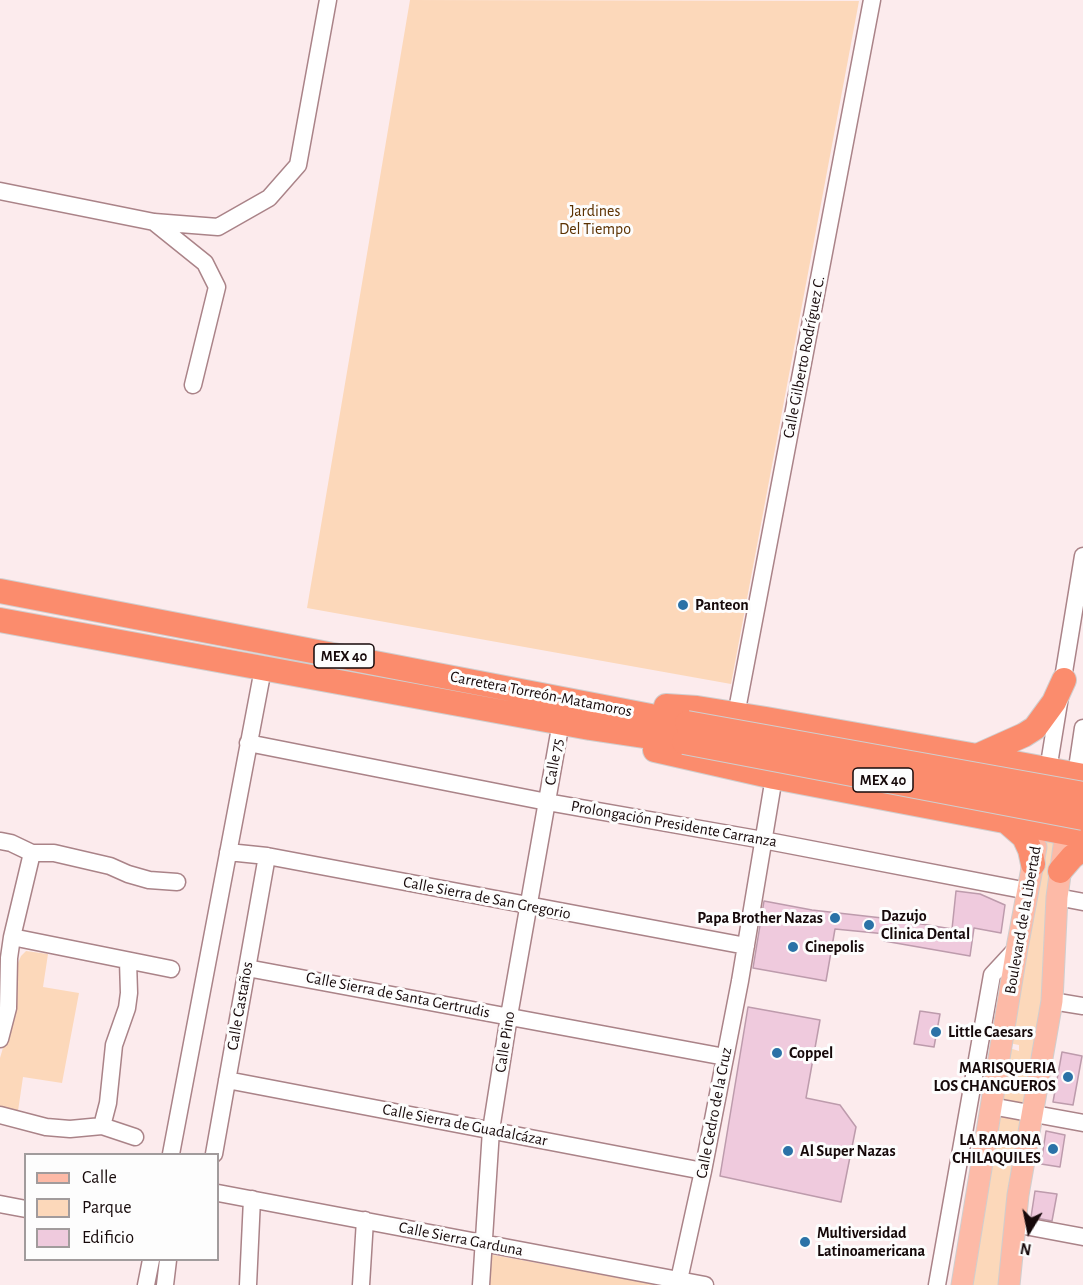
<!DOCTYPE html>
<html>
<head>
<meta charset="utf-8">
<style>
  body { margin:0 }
  #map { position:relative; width:1083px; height:1285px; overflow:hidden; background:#fcebed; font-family:"Alegreya Sans",sans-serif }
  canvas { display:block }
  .legend { position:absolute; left:24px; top:1153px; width:195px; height:108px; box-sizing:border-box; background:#fdfdfd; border:2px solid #a19b9c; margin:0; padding:8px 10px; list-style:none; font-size:18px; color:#16090a }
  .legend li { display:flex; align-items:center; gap:12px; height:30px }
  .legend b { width:30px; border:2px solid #a19b9c }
  .north { position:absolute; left:999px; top:1201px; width:60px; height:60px; -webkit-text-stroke:4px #fdfdfd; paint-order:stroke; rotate:190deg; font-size:16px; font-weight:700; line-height:24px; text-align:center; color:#16090a }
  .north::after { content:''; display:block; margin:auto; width:21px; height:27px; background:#16090a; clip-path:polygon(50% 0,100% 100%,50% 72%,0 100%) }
</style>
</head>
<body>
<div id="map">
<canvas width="1083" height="1285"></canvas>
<ul class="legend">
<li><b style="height:8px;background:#fdbaa7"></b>Calle</li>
<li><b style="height:16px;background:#fcd8ba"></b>Parque</li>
<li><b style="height:16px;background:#efcadd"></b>Edificio</li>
</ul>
<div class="north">N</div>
</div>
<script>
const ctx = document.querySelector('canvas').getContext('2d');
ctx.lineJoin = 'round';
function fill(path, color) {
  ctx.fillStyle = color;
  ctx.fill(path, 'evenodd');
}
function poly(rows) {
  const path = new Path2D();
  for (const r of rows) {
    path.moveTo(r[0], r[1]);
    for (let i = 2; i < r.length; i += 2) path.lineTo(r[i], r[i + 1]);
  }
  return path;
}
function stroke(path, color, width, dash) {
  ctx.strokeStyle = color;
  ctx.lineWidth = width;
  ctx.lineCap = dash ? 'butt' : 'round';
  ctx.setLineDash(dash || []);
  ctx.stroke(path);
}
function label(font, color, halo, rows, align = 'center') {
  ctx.font = font + ' "Alegreya Sans",sans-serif';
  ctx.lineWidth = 6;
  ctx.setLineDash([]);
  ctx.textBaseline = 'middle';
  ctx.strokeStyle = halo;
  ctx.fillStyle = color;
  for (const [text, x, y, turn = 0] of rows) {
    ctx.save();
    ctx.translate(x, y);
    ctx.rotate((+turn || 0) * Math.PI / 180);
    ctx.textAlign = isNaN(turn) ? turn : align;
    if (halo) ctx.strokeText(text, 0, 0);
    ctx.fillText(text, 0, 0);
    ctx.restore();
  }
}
const green = poly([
  [410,0,859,1,731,684,307,608],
  [1043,834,1060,835,1040,1031,1031,1055,1001,1285,971,1285,1009,1048,1019,1051,1019,1045,1004,1042],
  [26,951,48,954,43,987,79,993,62,1083,23,1077,18,1111,0,1107,0,1058,14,1010,18,963,21,956],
  [488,1254,658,1285,487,1285]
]);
const building = poly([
  [956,891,980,894,1005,905,1001,933,974,928,970,956,884,941,886,934,835,929,826,981,753,968,764,901,812,910,891,919,952,929,956,891],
  [748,1007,820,1020,806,1098,840,1105,856,1127,841,1202,720,1176,748,1007],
  [920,1011,940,1014,934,1047,914,1044,920,1011],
  [1062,1052,1082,1056,1073,1105,1053,1102,1062,1052],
  [1046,1131,1065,1135,1060,1167,1041,1164,1046,1131],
  [1035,1191,1057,1194,1052,1221,1031,1217,1035,1191]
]);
const minor = poly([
  [0,191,154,222,218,227,269,198,298,165,328,0],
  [154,222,205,263,217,287,193,385],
  [736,715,872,0],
  [248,743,547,802,763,840,1028,891],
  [1048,770,1083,556],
  [1076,775,1083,728],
  [1,841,11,843,32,853,54,853,110,866,128,874,149,880,177,882],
  [228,852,267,856,746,946],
  [1057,897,1083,902],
  [12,937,171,969],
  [247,968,725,1057],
  [1052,1001,1083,1006],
  [0,1039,8,1008,9,958,12,937,32,853],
  [227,1080,703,1171],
  [991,1106,1083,1123],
  [0,1115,46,1127,70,1129,102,1126,135,1137],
  [102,1126,108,1103,114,1045,127,1008,129,993,128,961],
  [171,1154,263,669],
  [214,1154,267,856],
  [218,1193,705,1285],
  [0,1204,26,1209],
  [1014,1224,1083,1237],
  [679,1280,703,1171,740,981,774,777],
  [146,1285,151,1260],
  [165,1285,168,1260],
  [248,1285,252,1199],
  [361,1285,365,1220],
  [481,1285,491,1130,509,1016,561,722],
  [937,1285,992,975,1017,948]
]);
const major = poly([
  [962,1285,1017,948,1036,847],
  [1009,1285,1018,1195,1052,1001,1057,897,1068,817]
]);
const highway = poly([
  [0,591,687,723],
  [0,620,590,728,684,742],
  [666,706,697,708,766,719,977,756,1083,776],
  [655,750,774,777,1083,836],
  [977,756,1024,735,1035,728,1054,702,1064,680],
  [1008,823,1024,837,1030,850,1033,864],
  [1060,871,1072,857,1083,849]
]);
const highwayBridge = poly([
  [687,723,1083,794],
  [684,742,1083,818]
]);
const markers = [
  [683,605,6,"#2b72a7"],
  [835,918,6,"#2b72a7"],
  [869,925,6,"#2b72a7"],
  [793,947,6,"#2b72a7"],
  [936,1032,6,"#2b72a7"],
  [777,1053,6,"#2b72a7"],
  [1068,1077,6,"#2b72a7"],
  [1053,1149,6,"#2b72a7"],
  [788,1151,6,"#2b72a7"],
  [805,1242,6,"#2b72a7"]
];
const shields = [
  [344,656,60],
  [883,780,60]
];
const shieldNames = [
  ["MEX 40",344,656],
  ["MEX 40",883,780]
];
const parkNames = [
  ["Jardines",595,211],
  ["Del Tiempo",595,229]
];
const streetNames = [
  ["Calle Gilberto Rodríguez C.",804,357,-79],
  ["Carretera Torreón-Matamoros",541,694,11],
  ["Calle 75",554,762,-80],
  ["Prolongación Presidente Carranza",674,824,10],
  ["Calle Sierra de San Gregorio",487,898,11],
  ["Boulevard de la Libertad",1023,920,-80],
  ["Calle Sierra de Santa Gertrudis",398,995,11],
  ["Calle Castaños",240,1006,-80],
  ["Calle Pino",505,1042,-81],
  ["Calle Cedro de la Cruz",714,1113,-79],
  ["Calle Sierra de Guadalcázar",465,1125,11],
  ["Calle Sierra Garduna",461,1239,11]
];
const poiNames = [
  ["Panteon",695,605],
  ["Dazujo",881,916],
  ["Clinica Dental",881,934],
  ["Papa Brother Nazas",823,918,"right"],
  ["Cinepolis",805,947],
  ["Little Caesars",948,1032],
  ["Coppel",789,1053],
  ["MARISQUERIA",1056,1068,"right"],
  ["LOS CHANGUEROS",1056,1086,"right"],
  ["LA RAMONA",1041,1140,"right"],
  ["CHILAQUILES",1041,1158,"right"],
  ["Al Super Nazas",800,1151],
  ["Multiversidad",817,1233],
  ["Latinoamericana",817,1251]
];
fill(green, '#fcd8ba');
fill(building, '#efcadd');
stroke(building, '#bd9bac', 1.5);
stroke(minor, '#aa8388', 19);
stroke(major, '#d0cece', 23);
stroke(highway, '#d0cece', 26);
stroke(minor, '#fff', 16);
stroke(major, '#fdbaa7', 21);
stroke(highway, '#fb8c6d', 24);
stroke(highwayBridge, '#d0cece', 26, []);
stroke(highwayBridge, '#fb8c6d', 24);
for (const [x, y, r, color] of markers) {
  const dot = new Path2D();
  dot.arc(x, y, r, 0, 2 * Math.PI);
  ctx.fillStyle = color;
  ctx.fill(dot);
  stroke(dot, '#fdfdfd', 2);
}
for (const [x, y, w] of shields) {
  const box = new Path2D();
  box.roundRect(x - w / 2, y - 12, w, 24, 4.5);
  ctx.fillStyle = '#fdfdfd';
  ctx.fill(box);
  stroke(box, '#16090a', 1.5);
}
label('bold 15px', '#16090a', null, shieldNames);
label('16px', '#5b3101', '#fdfdfd', parkNames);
label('16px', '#16090a', '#fdfdfd', streetNames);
label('bold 16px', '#16090a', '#fdfdfd', poiNames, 'left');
</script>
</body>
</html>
